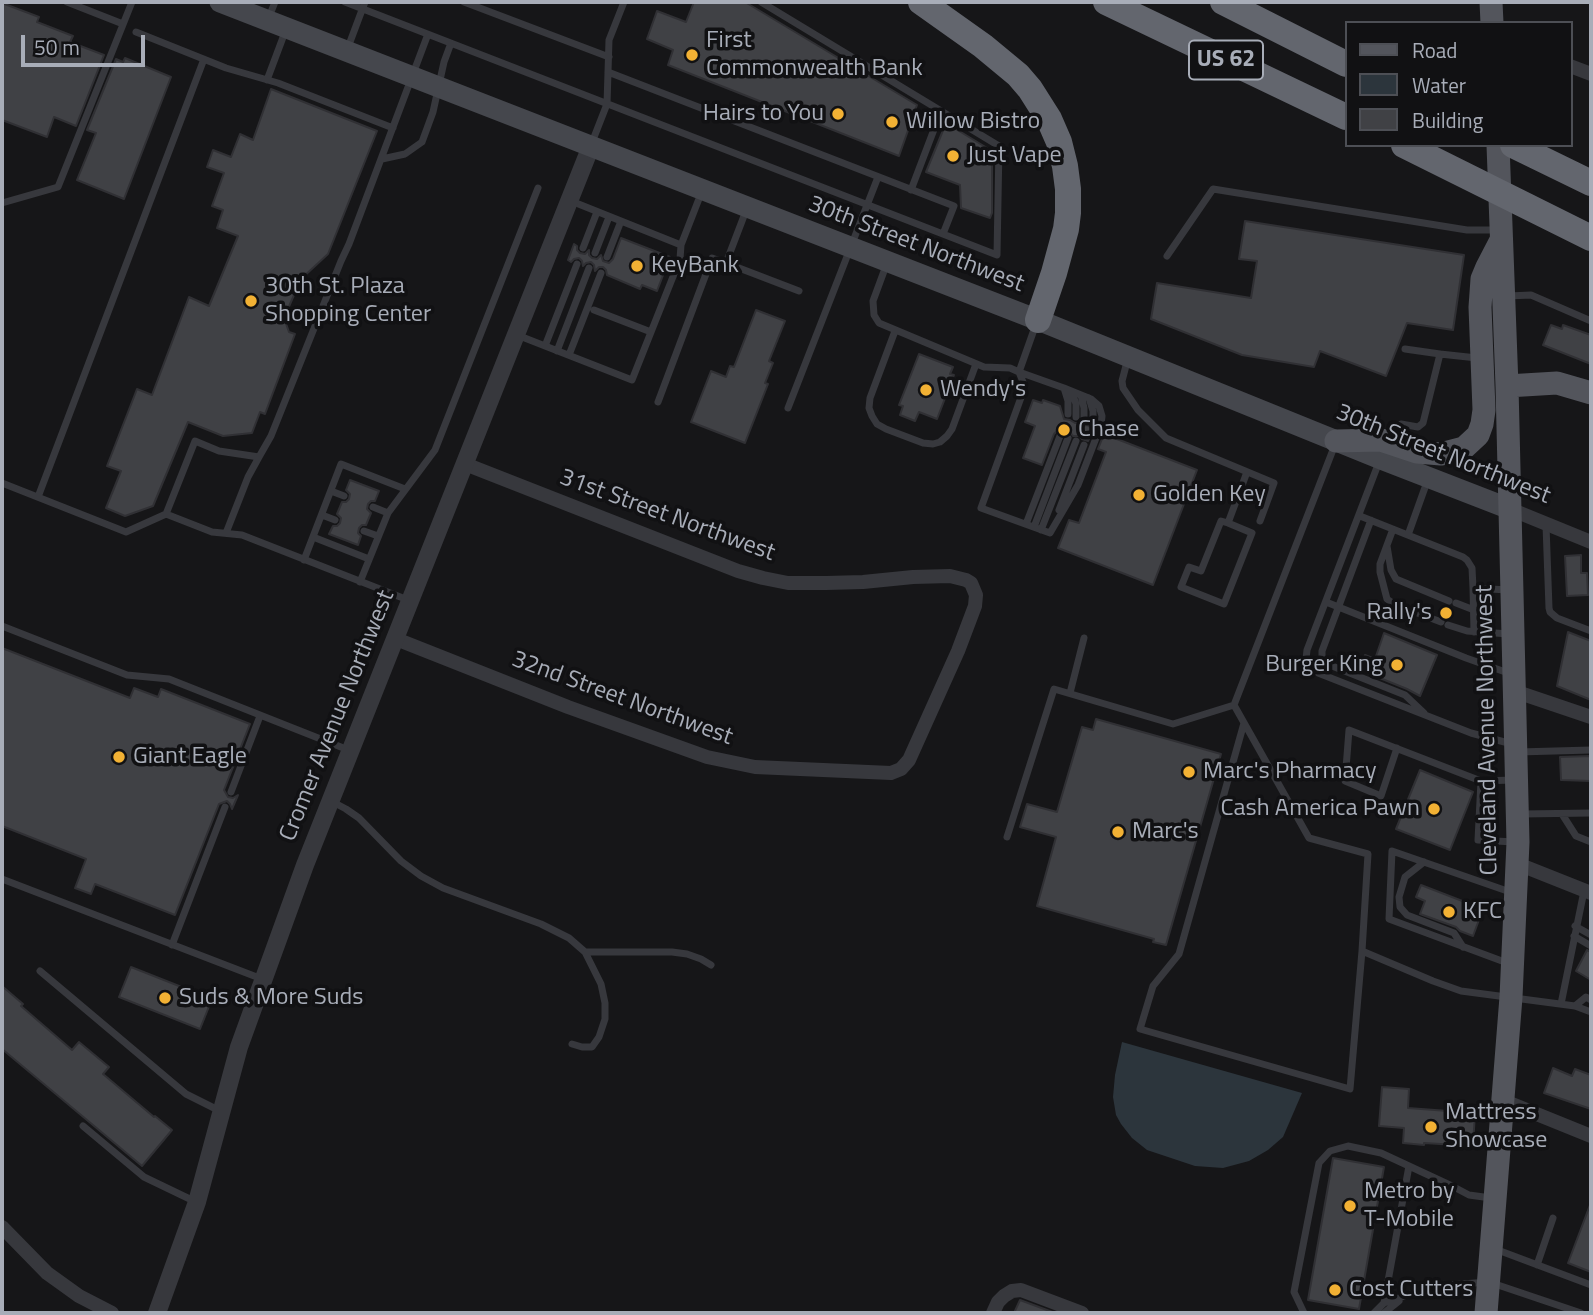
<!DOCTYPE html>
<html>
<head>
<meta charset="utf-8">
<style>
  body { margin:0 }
  #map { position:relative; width:1593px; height:1315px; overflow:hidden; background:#161618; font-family:"Titillium Web",sans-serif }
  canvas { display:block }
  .frame { position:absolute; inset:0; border:4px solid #a8adb8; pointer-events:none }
  .legend { position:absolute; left:1345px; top:21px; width:228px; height:126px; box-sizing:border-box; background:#111113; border:2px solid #4d4f55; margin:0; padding:9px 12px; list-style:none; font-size:21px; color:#a8adb8 }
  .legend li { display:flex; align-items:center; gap:14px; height:35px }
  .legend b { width:35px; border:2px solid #4d4f55 }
  .scale { position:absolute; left:21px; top:35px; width:124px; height:32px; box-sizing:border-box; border:4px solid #a8adb8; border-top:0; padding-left:9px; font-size:21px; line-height:24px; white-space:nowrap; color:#a8adb8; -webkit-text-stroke:5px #111113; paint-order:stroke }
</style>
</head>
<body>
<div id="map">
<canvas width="1593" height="1315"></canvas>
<div class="frame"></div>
<ul class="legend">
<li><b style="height:9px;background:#53555c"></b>Road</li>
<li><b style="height:19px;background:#2c353c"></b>Water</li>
<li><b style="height:19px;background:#404145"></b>Building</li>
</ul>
<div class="scale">50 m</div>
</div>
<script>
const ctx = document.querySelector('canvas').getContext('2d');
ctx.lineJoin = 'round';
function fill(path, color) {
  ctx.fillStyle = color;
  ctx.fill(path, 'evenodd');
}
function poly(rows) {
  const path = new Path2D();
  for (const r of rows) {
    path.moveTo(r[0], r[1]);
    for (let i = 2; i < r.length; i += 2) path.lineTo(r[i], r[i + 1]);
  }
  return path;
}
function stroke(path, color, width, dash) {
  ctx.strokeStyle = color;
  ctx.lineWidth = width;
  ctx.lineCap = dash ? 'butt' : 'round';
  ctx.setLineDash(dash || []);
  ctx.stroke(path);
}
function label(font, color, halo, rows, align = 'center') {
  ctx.font = font + ' "Titillium Web",sans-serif';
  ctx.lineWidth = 7;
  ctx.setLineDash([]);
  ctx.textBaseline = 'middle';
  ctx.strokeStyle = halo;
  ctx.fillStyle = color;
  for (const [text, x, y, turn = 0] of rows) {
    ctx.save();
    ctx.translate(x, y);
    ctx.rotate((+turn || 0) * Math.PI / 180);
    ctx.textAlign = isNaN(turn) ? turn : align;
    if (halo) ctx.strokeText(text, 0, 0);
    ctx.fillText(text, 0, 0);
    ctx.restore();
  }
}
const water = poly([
  [1122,1042,1302,1093,1283,1137,1268,1150,1249,1161,1223,1168,1195,1166,1147,1150,1132,1138,1121,1124,1116,1115,1113,1097,1115,1075]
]);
const building = poly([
  [694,2,745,2,917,105,899,156,668,65,673,50,647,39,657,11,686,22,694,2],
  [2,3,39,17,37,22,73,36,70,42,104,55,76,126,54,117,47,137,2,120,2,3],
  [125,58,171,77,124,199,77,180,96,133,87,130,116,59,123,62,125,58],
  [271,89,377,131,328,254,301,279,284,318,289,332,295,334,265,414,260,412,252,433,223,436,188,422,153,506,125,516,106,508,121,471,107,466,137,389,152,395,189,297,209,306,238,236,217,228,223,210,212,206,224,173,207,167,213,150,231,157,240,134,253,140,271,89],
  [946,123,992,151,992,213,990,218,961,208,960,185,926,172,946,123],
  [1245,221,1464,255,1453,330,1407,323,1386,376,1320,351,1314,367,1242,355,1151,319,1157,283,1251,298,1257,261,1239,259,1245,221],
  [621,238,670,257,657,291,642,285,640,289,607,275,606,270,603,267,599,267,595,271,594,265,591,262,586,263,583,266,582,261,579,258,574,259,571,262,568,260,574,244,577,246,577,250,580,253,585,254,589,250,589,255,592,258,597,259,601,255,603,261,609,263,613,259,621,238],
  [756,310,785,321,769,361,773,363,765,383,768,384,745,443,691,422,711,371,726,377,730,366,734,367,756,310],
  [1551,325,1562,329,1563,325,1591,335,1591,364,1543,345,1551,325],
  [919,354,953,367,950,374,954,375,937,419,919,412,915,421,900,415,903,406,899,405,919,354],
  [1033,400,1042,403,1043,400,1060,406,1064,419,1070,420,1075,423,1078,423,1083,426,1087,425,1093,429,1088,441,1082,439,1079,436,1073,436,1070,432,1065,433,1058,430,1054,434,1042,465,1023,458,1035,426,1025,422,1033,400],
  [1104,434,1197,470,1153,585,1058,548,1069,520,1079,523,1106,452,1098,449,1104,434],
  [350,480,379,491,375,501,371,501,368,504,367,509,371,513,366,525,362,525,359,528,358,533,361,536,358,545,329,534,333,526,337,526,340,523,341,518,337,514,342,502,346,502,349,499,350,494,346,490,350,480],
  [1581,555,1581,573,1587,573,1588,595,1567,596,1565,556,1581,555],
  [1568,632,1591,641,1591,700,1557,686,1568,632],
  [1384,633,1437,655,1420,696,1407,689,1360,670,1365,655,1375,659,1384,633],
  [2,648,130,698,134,688,158,697,161,689,250,724,224,790,228,797,233,798,238,795,232,809,230,804,227,801,219,804,175,915,95,884,91,894,75,888,86,859,2,826,2,648],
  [1096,719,1221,754,1166,945,1153,942,1154,939,1037,906,1056,837,1020,827,1027,804,1057,812,1082,727,1093,730,1096,719],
  [1591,756,1591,781,1561,780,1560,757,1591,756],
  [1420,770,1473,792,1450,850,1396,829,1420,770],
  [1421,885,1483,909,1473,936,1460,931,1456,927,1420,914,1425,901,1416,897,1421,885],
  [1587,950,1591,952,1591,980,1576,971,1587,950],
  [131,967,212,999,200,1029,119,997,131,967],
  [2,986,23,1004,21,1006,72,1050,79,1042,109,1067,103,1074,154,1117,155,1116,172,1130,142,1166,2,1049,2,986],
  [1553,1068,1572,1076,1575,1069,1591,1075,1591,1109,1544,1093,1553,1068],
  [1382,1087,1409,1089,1408,1108,1475,1113,1473,1146,1424,1143,1424,1145,1403,1143,1404,1128,1379,1126,1382,1087],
  [1333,1158,1384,1167,1359,1309,1308,1300,1333,1158],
  [1590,1205,1591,1206,1591,1272,1568,1263,1590,1205],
  [1020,1300,1055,1313,1014,1313,1020,1300]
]);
const service = poly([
  [67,2,123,24],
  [345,2,997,255,999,146,761,2],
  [464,2,609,57],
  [269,17,275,2],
  [136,32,226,68,278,83,393,128],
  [347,50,365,2],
  [608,72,954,206,943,234],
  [267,80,285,32],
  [591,145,607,104,609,40,624,2],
  [382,159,405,154,422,142,433,112,444,62,451,43],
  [911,190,941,111],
  [571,201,681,245,702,191],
  [2,203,58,187,132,2],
  [583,248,597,212],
  [595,253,609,217],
  [1167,256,1213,189,1467,230,1498,230],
  [607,257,621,221],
  [726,263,799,291],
  [887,263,873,301,874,315,879,323,984,367,1010,368,1019,372,1064,388,1091,399,1099,406,1102,416,1101,425,1078,485,1050,533,981,508,1023,392,1023,382,1019,372,1036,324],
  [1508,296,1531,295,1591,321],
  [594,310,651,332],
  [895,331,870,398,869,408,872,416,877,424,886,429,923,443,933,444,940,442,947,436,952,429,976,364],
  [517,335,632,380,680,259,681,245],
  [545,346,577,264],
  [1405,349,1440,354],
  [557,351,589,268],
  [569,355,601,273],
  [1128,358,1122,381,1123,388,1138,410,1166,438,1274,483,1260,521],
  [1064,388,1068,401,1068,414],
  [1072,392,1076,404,1076,417],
  [1081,395,1084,408,1084,420],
  [1089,398,1093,411,1093,423],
  [658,402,712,258,726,263,747,208],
  [788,408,878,177],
  [1336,442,1234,705,1309,838,1368,854,1362,951,1433,981,1461,991,1575,1006,1591,1012],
  [1396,443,1401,424,1418,427,1423,423,1440,354,1477,358],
  [1379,462,1307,650,1306,659,1309,665,1318,673,1471,733,1512,744],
  [2,483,126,532,166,514,195,441,219,451,259,457,271,436,341,261,349,244,428,34],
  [331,491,344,496],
  [38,497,204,59],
  [373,507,388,513],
  [1059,510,1084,445],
  [166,514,212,532,242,535,408,600],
  [322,515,335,520],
  [1360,516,1463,557,1467,560,1472,568,1473,588,1508,590],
  [1371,520,1322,651,1322,658,1327,664,1405,695,1424,713],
  [1228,523,1221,521,1201,571,1189,567,1181,587,1224,604,1252,533,1228,523,1247,472],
  [1026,524,1060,436],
  [1546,525,1549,608,1550,612,1557,618,1591,631],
  [1034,527,1068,438],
  [1393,529,1380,564,1380,572,1387,599,1394,604,1441,622],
  [1041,530,1076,441],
  [364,531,378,536],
  [226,533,248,477,259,457],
  [1408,535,1428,479],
  [313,537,369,559],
  [1387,546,1391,570,1396,579,1449,601],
  [304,560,341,464,405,489],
  [360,582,388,513,435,450,538,188],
  [1473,588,1474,632],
  [1326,602,1466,658,1511,674],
  [1456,603,1474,610],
  [1448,625,1467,631,1509,634],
  [2,626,127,675,169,679,351,751],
  [1070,693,1084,638],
  [1244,723,1179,954,1153,986,1140,1029,1350,1089,1362,951],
  [1397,748,1381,796,1345,781,1349,730,1481,781],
  [1518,752,1591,750],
  [1513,780,1481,781,1478,840,1514,842],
  [231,792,260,716],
  [331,801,346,809,359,818,401,861,421,876,443,888,541,924,569,938,585,952],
  [1522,814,1591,813],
  [1562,814,1576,836,1591,842],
  [1007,837,1054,689,1173,724,1234,705],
  [1424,862,1405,877,1399,897,1400,907,1407,915,1454,933,1463,947],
  [2,879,262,979],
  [1575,926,1591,935],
  [1574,936,1591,946],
  [172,945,225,807],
  [1510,964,1389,919,1392,851,1513,893],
  [40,971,186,1094,220,1111],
  [1561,1004,1584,891],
  [1575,1006,1586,997,1591,1000],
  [572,1044,582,1047,592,1047,599,1037,605,1019,605,1003,601,984,585,952,672,952,687,954,701,959,711,965],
  [83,1126,144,1177,196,1202],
  [1409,1166,1384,1303,1434,1286,1489,1282,1581,1313],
  [1495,1249,1591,1285],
  [1537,1265,1553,1218],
  [1304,1313,1294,1292,1319,1163,1330,1151,1348,1146,1381,1153,1452,1186,1469,1195,1491,1198],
  [1374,1313,1384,1303],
  [1384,1313,1399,1301]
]);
const minor = poly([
  [1570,66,1591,74],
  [1510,509,1591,542],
  [396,639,568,707,707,757,755,767,891,773,901,769,909,760,958,651,975,606,976,595,971,583,966,580,950,576,913,577,863,582,826,583,788,583,763,578,738,571,465,464],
  [1514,691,1591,717],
  [1518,864,1591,893],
  [1502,1100,1591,1136],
  [2,1227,47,1273,79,1296,112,1313],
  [993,1313,998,1302,1004,1296,1012,1291,1021,1290,1082,1313]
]);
const tertiary = poly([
  [157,1313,197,1202,239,1047,305,865,591,146]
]);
const secondary = poly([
  [220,2,1038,320,1381,459,1510,509]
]);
const primary = poly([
  [1491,2,1492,23],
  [1507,386,1557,383,1591,393],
  [1336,441,1381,440,1417,452,1441,454,1464,448,1478,435,1482,424,1484,410,1480,307,1482,279,1487,267,1501,240],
  [1486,1313,1511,997,1518,842,1507,386,1498,145]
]);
const motorway = poly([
  [921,2,983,46,1018,75,1030,89,1049,119,1059,142,1065,166,1068,189,1068,213,1066,229,1054,273,1038,320],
  [1106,2,1346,117],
  [1223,2,1346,64],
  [1404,145,1591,238],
  [1513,145,1591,183]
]);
const markers = [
  [692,55,7,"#f2b134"],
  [838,114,7,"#f2b134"],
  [892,122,7,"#f2b134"],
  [953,156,7,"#f2b134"],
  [637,266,7,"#f2b134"],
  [251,301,7,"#f2b134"],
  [926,390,7,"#f2b134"],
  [1064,430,7,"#f2b134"],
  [1139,495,7,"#f2b134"],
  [1446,613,7,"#f2b134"],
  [1397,665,7,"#f2b134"],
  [119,757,7,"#f2b134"],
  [1189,772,7,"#f2b134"],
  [1434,809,7,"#f2b134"],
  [1118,832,7,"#f2b134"],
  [1449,912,7,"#f2b134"],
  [165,998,7,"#f2b134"],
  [1431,1127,7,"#f2b134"],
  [1350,1206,7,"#f2b134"],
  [1335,1290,7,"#f2b134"]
];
const shields = [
  [1226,60,74]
];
const shieldNames = [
  ["US 62",1226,60]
];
const poiNames = [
  ["First",706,41],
  ["Commonwealth Bank",706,69],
  ["Hairs to You",824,114,"right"],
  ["Willow Bistro",906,122],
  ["Just Vape",967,156],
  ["KeyBank",651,266],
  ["30th St. Plaza",265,287],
  ["Shopping Center",265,315],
  ["Wendy's",940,390],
  ["Chase",1078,430],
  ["Golden Key",1153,495],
  ["Rally's",1432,613,"right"],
  ["Burger King",1383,665,"right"],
  ["Giant Eagle",133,757],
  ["Marc's Pharmacy",1203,772],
  ["Cash America Pawn",1420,809,"right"],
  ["Marc's",1132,832],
  ["KFC",1463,912],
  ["Suds & More Suds",179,998],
  ["Mattress",1445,1113],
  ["Showcase",1445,1141],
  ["Metro by",1364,1192],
  ["T-Mobile",1364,1220],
  ["Cost Cutters",1349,1290]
];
const streetNames = [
  ["30th Street Northwest",916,245,21],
  ["30th Street Northwest",1443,455,22],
  ["31st Street Northwest",667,516,20],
  ["32nd Street Northwest",622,699,20],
  ["Cromer Avenue Northwest",338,716,-68],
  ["Cleveland Avenue Northwest",1488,730,-91]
];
fill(water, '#2c353c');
fill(building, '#404145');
stroke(building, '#303034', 2);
stroke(service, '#37383d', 7);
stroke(minor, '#37383d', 14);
stroke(tertiary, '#37383d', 18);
stroke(secondary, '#45474d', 21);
stroke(primary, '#53555c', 23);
stroke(motorway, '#63666e', 26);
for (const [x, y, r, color] of markers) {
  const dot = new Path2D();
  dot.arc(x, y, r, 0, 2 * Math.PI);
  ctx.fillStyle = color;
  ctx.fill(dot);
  stroke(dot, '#111113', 2.5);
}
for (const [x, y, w] of shields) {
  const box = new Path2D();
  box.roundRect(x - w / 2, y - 19.5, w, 39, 5);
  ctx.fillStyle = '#111113';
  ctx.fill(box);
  stroke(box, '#a8adb8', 2);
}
label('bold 23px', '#a8adb8', null, shieldNames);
label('24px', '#a8adb8', '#111113', poiNames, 'left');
label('24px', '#a8adb8', '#111113', streetNames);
</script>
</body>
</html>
